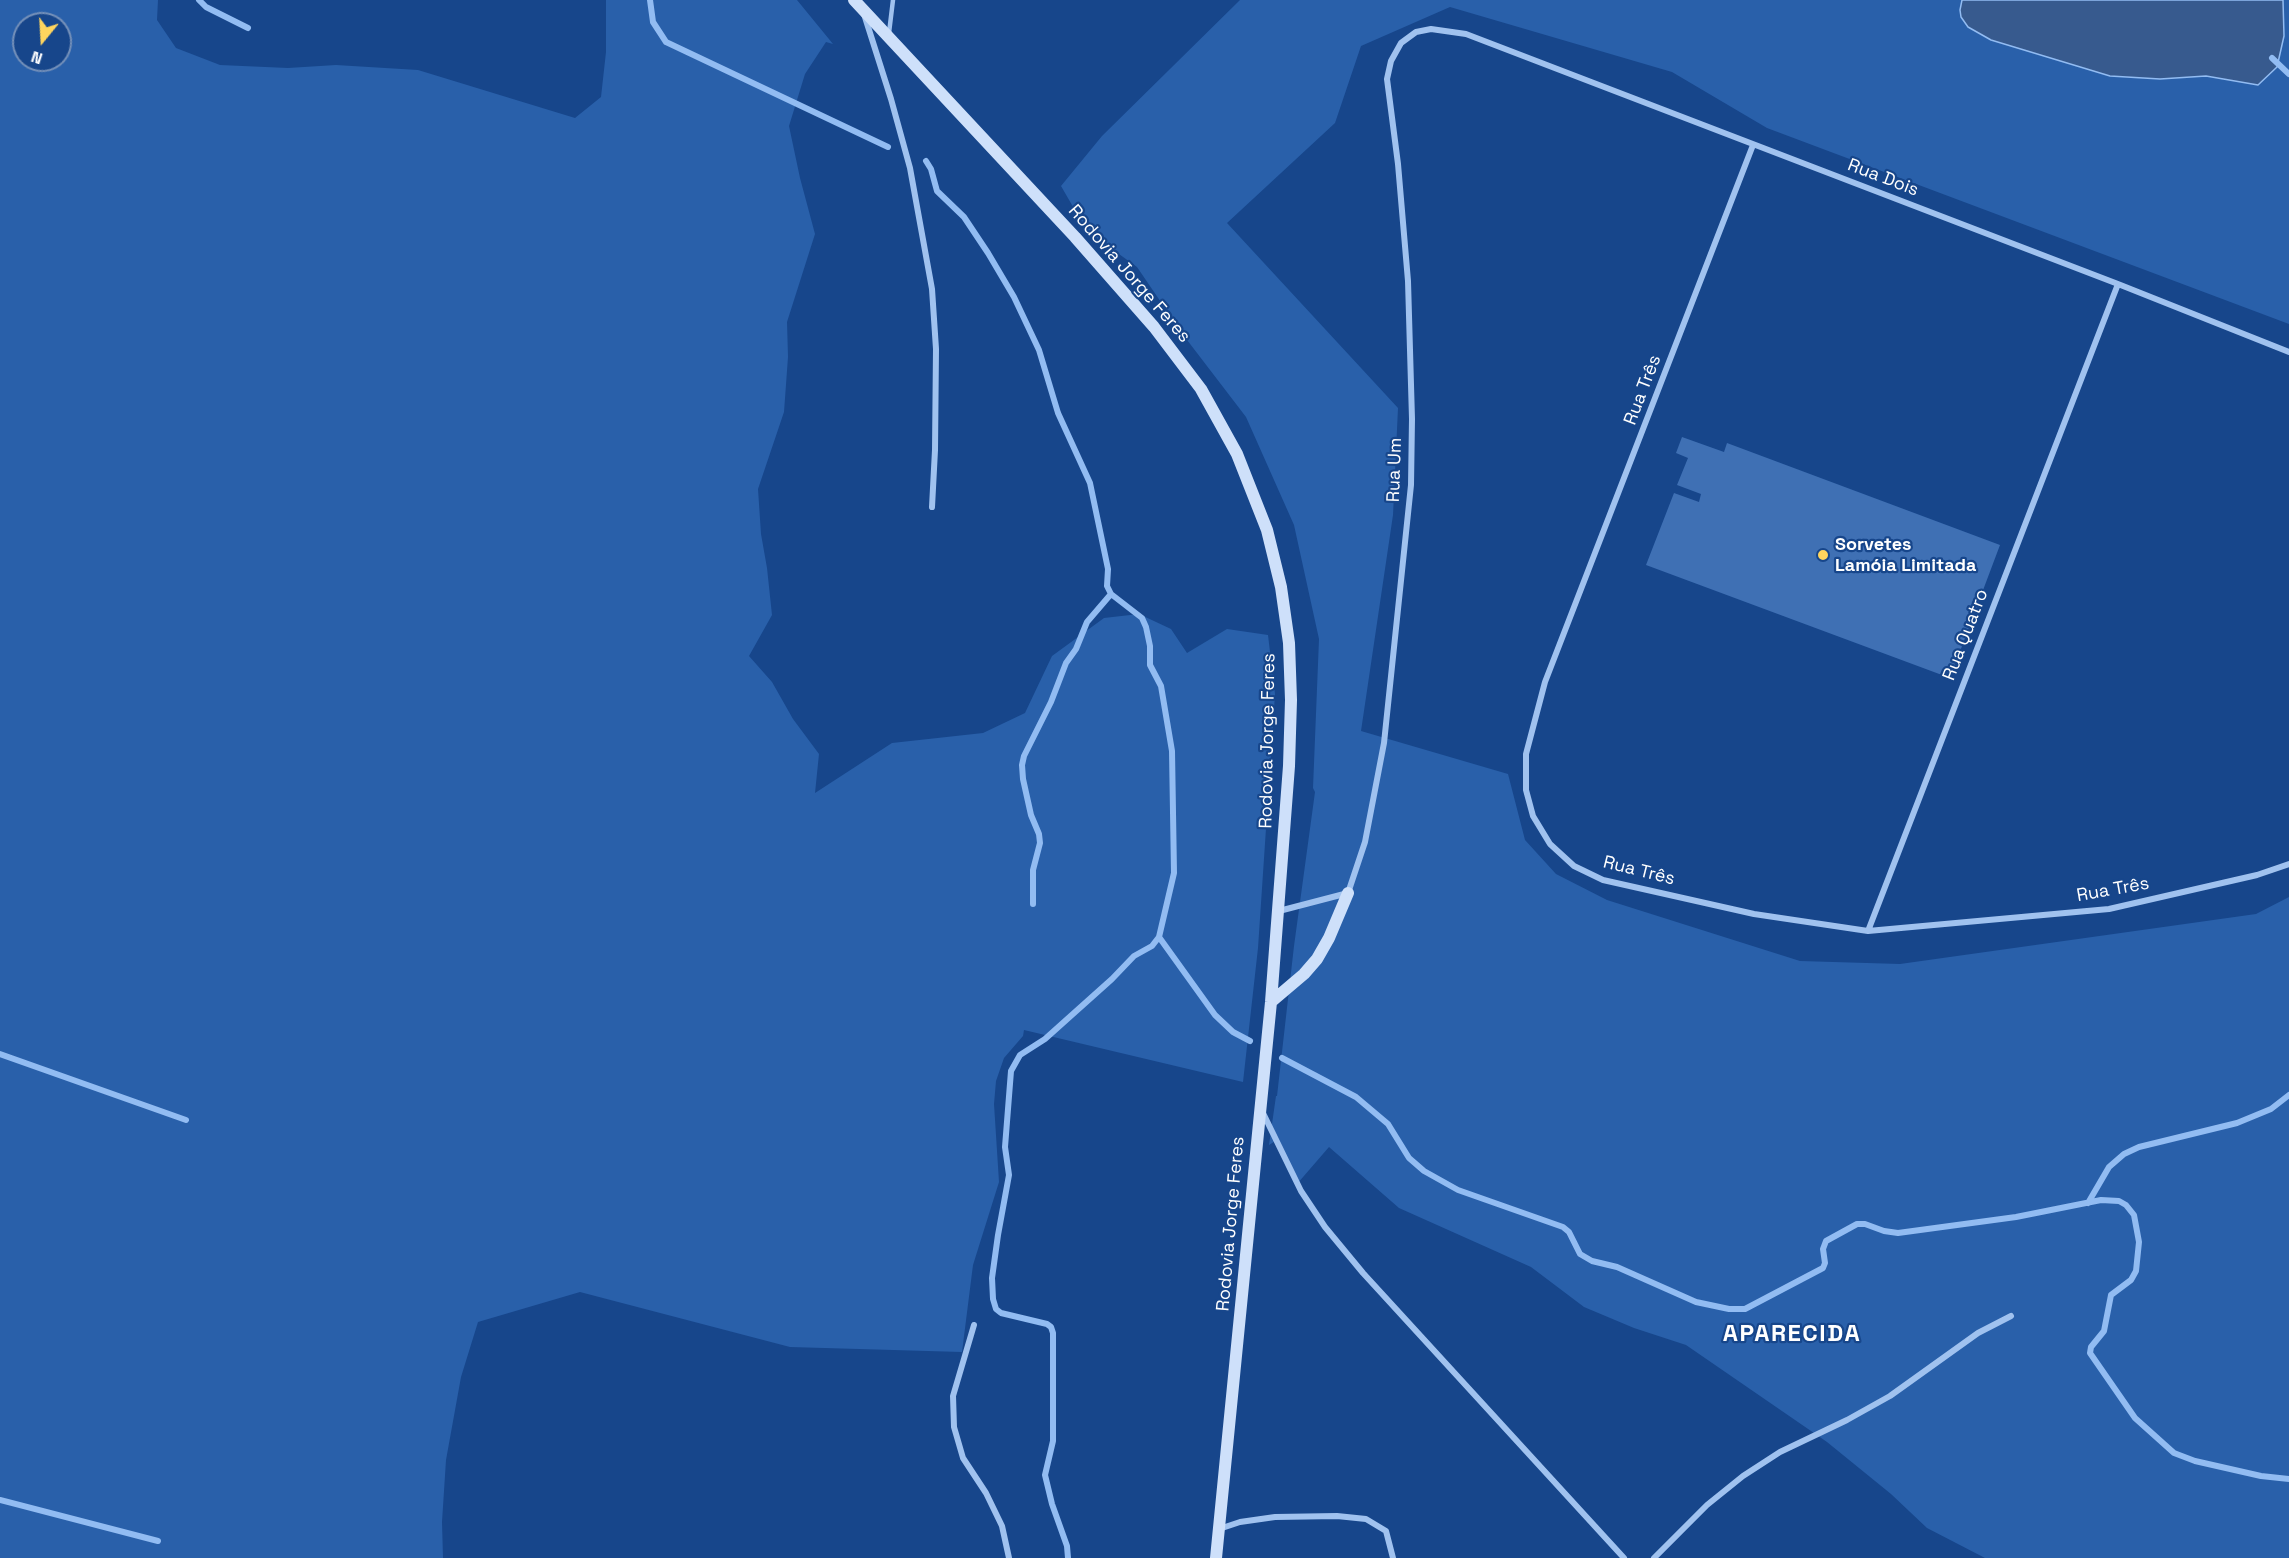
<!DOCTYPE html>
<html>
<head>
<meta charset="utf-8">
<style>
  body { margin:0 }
  #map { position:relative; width:2289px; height:1558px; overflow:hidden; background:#17468b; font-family:"Space Grotesk",sans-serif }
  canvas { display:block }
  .north { position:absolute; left:12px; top:12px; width:60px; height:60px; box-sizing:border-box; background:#17468b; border:2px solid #7490b9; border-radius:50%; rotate:198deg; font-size:16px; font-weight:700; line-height:24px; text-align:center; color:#fff }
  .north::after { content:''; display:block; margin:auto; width:21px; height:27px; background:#ffd55e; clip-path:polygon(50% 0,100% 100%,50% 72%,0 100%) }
</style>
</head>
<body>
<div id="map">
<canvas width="2289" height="1558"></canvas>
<div class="north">N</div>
</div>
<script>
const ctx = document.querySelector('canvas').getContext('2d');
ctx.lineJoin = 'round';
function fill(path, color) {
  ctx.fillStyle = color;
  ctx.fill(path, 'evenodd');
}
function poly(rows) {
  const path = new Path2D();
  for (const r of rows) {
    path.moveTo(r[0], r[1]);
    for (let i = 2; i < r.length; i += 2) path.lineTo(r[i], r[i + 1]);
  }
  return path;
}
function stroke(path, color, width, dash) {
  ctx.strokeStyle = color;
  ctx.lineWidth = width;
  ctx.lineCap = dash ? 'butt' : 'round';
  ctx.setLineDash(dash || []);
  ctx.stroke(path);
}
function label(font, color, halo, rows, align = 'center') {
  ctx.font = font + ' "Space Grotesk",sans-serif';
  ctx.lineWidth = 4.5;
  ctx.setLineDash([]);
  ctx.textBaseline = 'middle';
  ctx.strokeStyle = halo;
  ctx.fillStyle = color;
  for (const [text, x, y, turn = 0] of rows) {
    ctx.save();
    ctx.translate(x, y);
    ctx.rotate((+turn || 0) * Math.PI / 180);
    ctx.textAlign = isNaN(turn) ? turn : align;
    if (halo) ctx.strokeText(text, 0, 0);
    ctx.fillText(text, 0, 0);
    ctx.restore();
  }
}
const green = poly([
  [0,0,158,0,157,20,176,48,220,65,288,68,336,65,418,70,575,118,601,97,606,52,606,0,797,0,833,44,826,42,805,74,789,126,800,178,815,234,787,322,788,357,784,412,758,489,761,534,767,568,772,615,749,656,772,682,793,719,819,754,815,793,892,743,983,733,1025,713,1052,656,1104,618,1139,614,1171,629,1187,653,1227,629,1268,635,1275,694,1258,948,1243,1082,1024,1030,1023,1036,1004,1058,996,1081,994,1104,999,1182,973,1265,962,1352,790,1347,580,1292,478,1322,461,1377,446,1460,442,1522,443,1558,0,1558],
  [24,24,60,24,60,60,24,60],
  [1240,0,1962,0,1960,10,1961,17,1968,27,1991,40,2110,76,2160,79,2206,76,2258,85,2284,36,2283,0,2289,0,2289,324,1767,128,1672,72,1450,7,1361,46,1335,123,1227,223,1398,408,1393,515,1361,731,1508,774,1525,840,1556,874,1607,900,1800,961,1900,964,2256,914,2289,897,2289,1558,1985,1558,1927,1528,1891,1494,1827,1442,1686,1345,1634,1328,1584,1307,1531,1267,1399,1208,1329,1147,1297,1184,1277,1140,1269,1145,1276,1096,1277,1096,1294,946,1315,792,1313,788,1319,639,1294,525,1246,417,1184,336,1137,267,1087,231,1061,186,1102,136]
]);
const water = poly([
  [1962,0,2283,0,2284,36,2277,67,2258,85,2206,76,2160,79,2110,76,1991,40,1968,27,1961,17,1960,10,1962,0]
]);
const stream = poly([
  [199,0,206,7,248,28],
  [650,0,653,22,666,42,888,147],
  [2272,58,2289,74],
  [926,161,931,169,937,191,964,217,988,253,1014,297,1039,350,1058,413,1090,483,1108,569,1107,586,1111,594,1142,618,1146,627,1150,646,1150,665,1161,686,1172,751,1174,873,1159,937,1152,946,1134,956,1112,979,1045,1039,1020,1055,1011,1071,1005,1147,1009,1175,998,1235,992,1278,993,1299,996,1309,1001,1313,1047,1324,1051,1327,1053,1333,1053,1441,1045,1475,1052,1504,1067,1546,1068,1558],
  [1033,904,1033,870,1040,843,1039,834,1031,815,1023,779,1022,765,1024,756,1051,702,1066,663,1076,649,1087,622,1111,594],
  [1159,937,1215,1015,1233,1032,1250,1041],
  [0,1054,186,1120],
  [1282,1058,1356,1097,1388,1124,1409,1158,1424,1171,1458,1190,1563,1227,1569,1232,1580,1254,1592,1261,1617,1267,1696,1302,1729,1309,1745,1309,1823,1268,1825,1263,1823,1249,1826,1241,1857,1224,1865,1224,1884,1231,1898,1233,2016,1217,2101,1200,2119,1201,2126,1205,2134,1215,2139,1242,2136,1271,2131,1280,2111,1295,2104,1331,2091,1347,2090,1353,2135,1418,2174,1453,2195,1461,2261,1476,2289,1479],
  [2088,1203,2109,1167,2124,1154,2139,1147,2237,1123,2271,1109,2289,1095],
  [0,1500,158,1541]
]);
const building = poly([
  [1682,437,1724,452,1727,443,2000,545,1950,678,1646,565,1674,493,1699,502,1701,494,1677,485,1688,458,1676,453]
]);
const lane = poly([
  [889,33,893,0]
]);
const street = poly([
  [864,14,891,99,910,168,932,289,936,349,935,450,932,507],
  [1753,145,1545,682,1526,754,1526,790,1533,816,1550,844,1574,866,1603,880,1754,914,1868,931,2109,909,2257,875,2289,864],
  [1279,911,1348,893,1365,842,1384,743,1411,485,1412,419,1408,281,1398,164,1387,79,1391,61,1401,43,1416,32,1431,29,1466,34,2118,284,2289,352],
  [1868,931,2118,284],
  [1263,1113,1301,1191,1325,1227,1363,1273,1624,1558],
  [974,1325,953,1396,954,1427,963,1458,986,1493,1002,1526,1009,1558],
  [1219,1529,1240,1522,1275,1517,1337,1516,1366,1519,1386,1531,1393,1558],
  [1654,1558,1707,1505,1743,1476,1780,1452,1847,1420,1890,1396,1978,1333,2011,1316]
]);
const secondary = poly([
  [854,0,1075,237,1154,327,1201,389,1237,454,1267,530,1281,587,1289,643,1291,700,1289,766,1271,1002,1216,1558],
  [1271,1002,1304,974,1317,959,1329,938,1348,893]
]);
const markers = [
  [1823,555,6,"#ffd55e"]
];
const streetNames = [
  ["Rua Dois",1883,178,21],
  ["Rodovia Jorge Feres",1129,274,49],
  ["Rua Três",1643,390,-69],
  ["Rua Um",1395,470,-88],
  ["Rua Quatro",1966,635,-69],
  ["Rodovia Jorge Feres",1268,741,-89],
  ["Rua Três",1639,871,14],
  ["Rua Três",2113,890,-10],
  ["Rodovia Jorge Feres",1231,1224,-85]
];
const poiNames = [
  ["Sorvetes",1835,545],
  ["Lamóia Limitada",1835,566]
];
const districtNames = [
  ["APARECIDA",1792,1334]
];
fill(green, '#2960aa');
fill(water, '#375a8e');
stroke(water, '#92bcf2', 1.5);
stroke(stream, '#92bcf2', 6);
fill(building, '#3f70b4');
stroke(lane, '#a0c2ef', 4.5);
stroke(street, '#a0c2ef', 6);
stroke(secondary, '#cee0fa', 12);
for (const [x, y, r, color] of markers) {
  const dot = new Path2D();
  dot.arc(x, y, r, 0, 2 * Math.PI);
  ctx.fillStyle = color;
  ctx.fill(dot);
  stroke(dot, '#17468b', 2);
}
label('18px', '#fff', '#17468b', streetNames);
label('bold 18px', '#fff', '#17468b', poiNames, 'left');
ctx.letterSpacing = '1.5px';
label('bold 24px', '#fff', '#17468b', districtNames);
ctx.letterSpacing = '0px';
</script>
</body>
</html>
